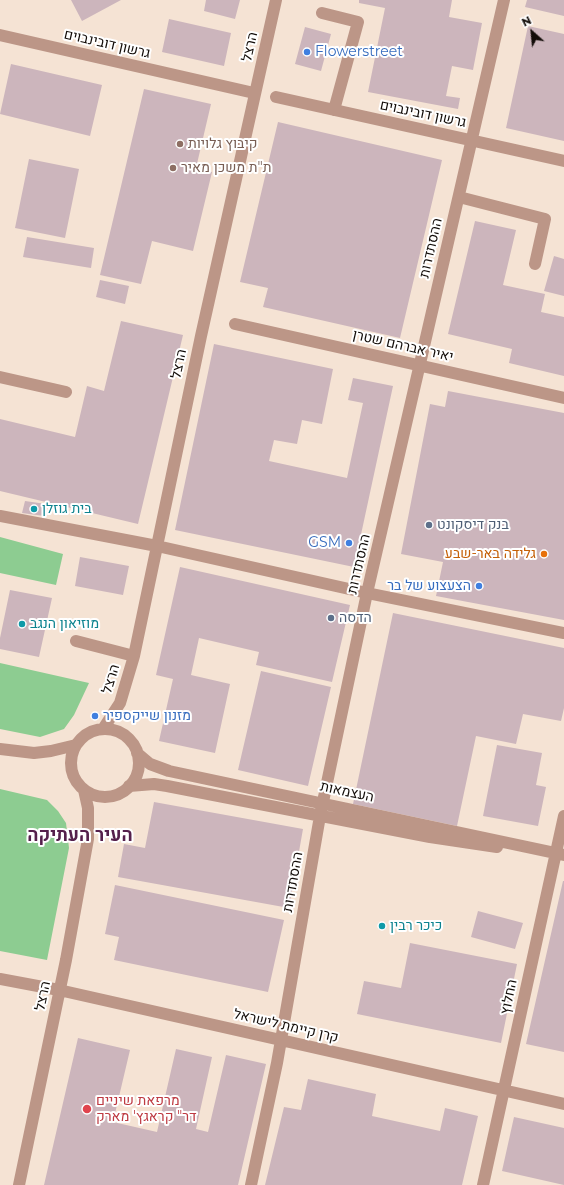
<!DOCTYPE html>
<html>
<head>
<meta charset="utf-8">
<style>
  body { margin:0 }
  #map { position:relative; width:564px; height:1185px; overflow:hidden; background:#f5e3d4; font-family:Montserrat,sans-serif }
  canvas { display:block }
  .north { position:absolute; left:512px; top:12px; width:40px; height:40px; -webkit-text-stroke:3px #fff; paint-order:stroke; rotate:333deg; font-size:11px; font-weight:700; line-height:16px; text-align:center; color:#120c08 }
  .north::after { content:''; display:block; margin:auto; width:14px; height:18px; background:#120c08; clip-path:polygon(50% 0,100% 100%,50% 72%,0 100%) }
</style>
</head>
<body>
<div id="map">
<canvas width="564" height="1185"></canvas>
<div class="north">N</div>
</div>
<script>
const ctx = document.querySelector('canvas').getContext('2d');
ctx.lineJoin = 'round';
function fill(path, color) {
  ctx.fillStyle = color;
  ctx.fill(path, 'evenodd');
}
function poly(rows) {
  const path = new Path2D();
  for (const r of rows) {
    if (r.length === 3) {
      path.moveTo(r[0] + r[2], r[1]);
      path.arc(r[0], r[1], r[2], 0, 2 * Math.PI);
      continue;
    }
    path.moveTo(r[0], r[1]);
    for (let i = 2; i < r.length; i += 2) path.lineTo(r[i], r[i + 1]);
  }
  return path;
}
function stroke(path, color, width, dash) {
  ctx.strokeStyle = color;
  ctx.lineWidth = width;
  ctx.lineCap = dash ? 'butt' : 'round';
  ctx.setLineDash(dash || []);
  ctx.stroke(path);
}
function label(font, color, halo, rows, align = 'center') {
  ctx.font = font + ' Montserrat,Heebo,sans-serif';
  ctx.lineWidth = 4;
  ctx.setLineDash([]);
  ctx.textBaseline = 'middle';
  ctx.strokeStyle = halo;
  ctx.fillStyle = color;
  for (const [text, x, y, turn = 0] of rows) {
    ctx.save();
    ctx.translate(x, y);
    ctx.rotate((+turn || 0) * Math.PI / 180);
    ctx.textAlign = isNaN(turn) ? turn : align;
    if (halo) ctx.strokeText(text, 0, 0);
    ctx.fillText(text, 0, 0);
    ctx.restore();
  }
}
const green = poly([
  [0,537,63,554,56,585,0,573],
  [0,663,89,683,74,715,64,729,40,737,0,729],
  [0,789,47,800,58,811,66,823,69,848,47,960,0,951]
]);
const building = poly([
  [71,0,121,0,82,21],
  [206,0,240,0,235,19,204,11],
  [359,0,452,0,449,17,482,23,473,70,452,66,446,96,460,98,458,109,368,92,385,8,359,3],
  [527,0,564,0,564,16,525,7],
  [169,19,231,33,224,66,162,52],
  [528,26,564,34,564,141,506,128],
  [305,27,331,34,321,71,295,64],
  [11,64,102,85,90,136,0,114],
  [144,89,211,104,196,168,212,172,193,251,152,241,141,284,100,275],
  [278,122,442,160,400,338,263,307,268,288,240,282],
  [29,159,79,169,65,238,15,228],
  [475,221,516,230,503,285,545,294,541,312,564,317,564,376,509,363,512,349,448,334],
  [27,237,94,248,91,268,23,257],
  [554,256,564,259,564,296,544,291],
  [100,280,129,286,125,304,96,297],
  [121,321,183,335,138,524,0,491,0,419,75,437,87,386,104,391],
  [214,344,333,369,322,424,302,420,297,444,274,440,269,461,347,478,363,403,348,400,353,378,393,386,354,567,175,530],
  [448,391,564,413,564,620,436,596,443,562,401,554,430,404,445,407],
  [25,501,46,504,44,516,22,513],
  [80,557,129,566,123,595,75,586],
  [180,567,350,605,332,682,256,665,259,652,199,638,191,675,230,684,215,753,159,741,173,679,156,675],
  [10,590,52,598,39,657,0,649,0,638],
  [393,613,564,648,564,708,561,721,523,714,516,744,476,736,457,826,353,804],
  [261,671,331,687,308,786,238,770],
  [497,745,542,753,536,785,546,787,538,826,483,816],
  [154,802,303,829,289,908,118,877,124,844,145,848],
  [563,881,564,881,564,1052,526,1044],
  [115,885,284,920,268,992,114,960,119,937,105,934],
  [478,911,523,923,515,949,471,937],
  [410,943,517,964,501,1043,357,1014,364,981,401,988],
  [78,1038,130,1050,113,1122,157,1132,176,1049,212,1057,196,1129,208,1132,226,1055,266,1064,238,1185,44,1185],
  [308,1079,376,1094,372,1116,440,1131,445,1108,478,1116,462,1185,265,1185,284,1107,301,1110],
  [514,1117,564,1128,564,1185,502,1171]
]);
const minor = poly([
  [322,13,358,22,334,110],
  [0,35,254,93],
  [276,97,564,161],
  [459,197,545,219,535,264],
  [235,324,564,398],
  [0,377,66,392],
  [0,516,157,546,367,593,564,633],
  [76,641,134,656],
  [103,729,120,703,134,656,201,336,276,0],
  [105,763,34],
  [0,749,34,753,51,751,76,745],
  [137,753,150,764,169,771,564,855],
  [129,786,154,784,167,786,430,837,497,847],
  [0,979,59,990,564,1104],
  [19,1185,66,960,88,839,88,808,84,790],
  [251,1185,277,1063,320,816,367,593,504,0],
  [483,1185,564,816]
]);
const markers = [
  [307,52,4,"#3f7fe0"],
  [180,144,4,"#8d6e63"],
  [173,168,4,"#8d6e63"],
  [34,509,4,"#0f9aa8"],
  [429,525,4,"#5c6f8a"],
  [349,543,4,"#3f7fe0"],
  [544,554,4,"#e8710a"],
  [479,586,4,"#3f7fe0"],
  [331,618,4,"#5c6f8a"],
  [22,624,4,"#0f9aa8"],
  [95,716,4,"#3f7fe0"],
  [382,926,4,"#0f9aa8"],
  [87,1109,5,"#e0444e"]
];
const streetNames = [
  ["גרשון דובינבוים",107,44,13],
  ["הרצל",250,47,-77],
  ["גרשון דובינבוים",423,114,12],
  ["ההסתדרות",431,248,-77],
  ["יאיר אברהם שטרן",403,346,13],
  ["הרצל",179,364,-78],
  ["ההסתדרות",359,564,-77],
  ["הרצל",111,679,-73],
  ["העצמאות",347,792,12],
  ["ההסתדרות",293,882,-80],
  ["הרצל",43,996,-78],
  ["החלוץ",509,997,-78],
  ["קרן קיימת לישראל",286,1026,13]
];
const shopNames = [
  ["Flowerstreet",315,52],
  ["GSM",341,543,"right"],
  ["הצעצוע של בר",471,586,"right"],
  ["מזנון שייקספיר",103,716]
];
const educationNames = [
  ["קיבוץ גלויות",188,144],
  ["ת\"ת משכן מאיר",181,168]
];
const cultureNames = [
  ["בית גוזלן",42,509],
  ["מוזיאון הנגב",30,624],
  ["כיכר רבין",390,926]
];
const serviceNames = [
  ["בנק דיסקונט",437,525],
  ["הדסה",339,618]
];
const foodNames = [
  ["גלידה באר-שבע",536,554]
];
const healthNames = [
  ["מרפאת שיניים",96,1101],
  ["דר\" קראגץ' מארק",96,1117]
];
const districtNames = [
  ["העיר העתיקה",80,836]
];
fill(green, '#8dcc91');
fill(building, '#ccb5bc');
stroke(minor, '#bc9687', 12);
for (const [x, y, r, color] of markers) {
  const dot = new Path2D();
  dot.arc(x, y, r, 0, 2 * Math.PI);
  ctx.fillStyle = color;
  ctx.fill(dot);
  stroke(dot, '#fff', 1.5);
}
label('14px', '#120c08', '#fff', streetNames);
label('14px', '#366cbe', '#fff', shopNames, 'left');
label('14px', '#785e54', '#fff', educationNames, 'left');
label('14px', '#0d838f', '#fff', cultureNames, 'left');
label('14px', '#4e5e75', '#fff', serviceNames, 'left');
label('14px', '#c56008', '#fff', foodNames, 'right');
label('14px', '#be3a42', '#fff', healthNames, 'left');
label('bold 18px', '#55204c', '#fff', districtNames);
</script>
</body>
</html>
